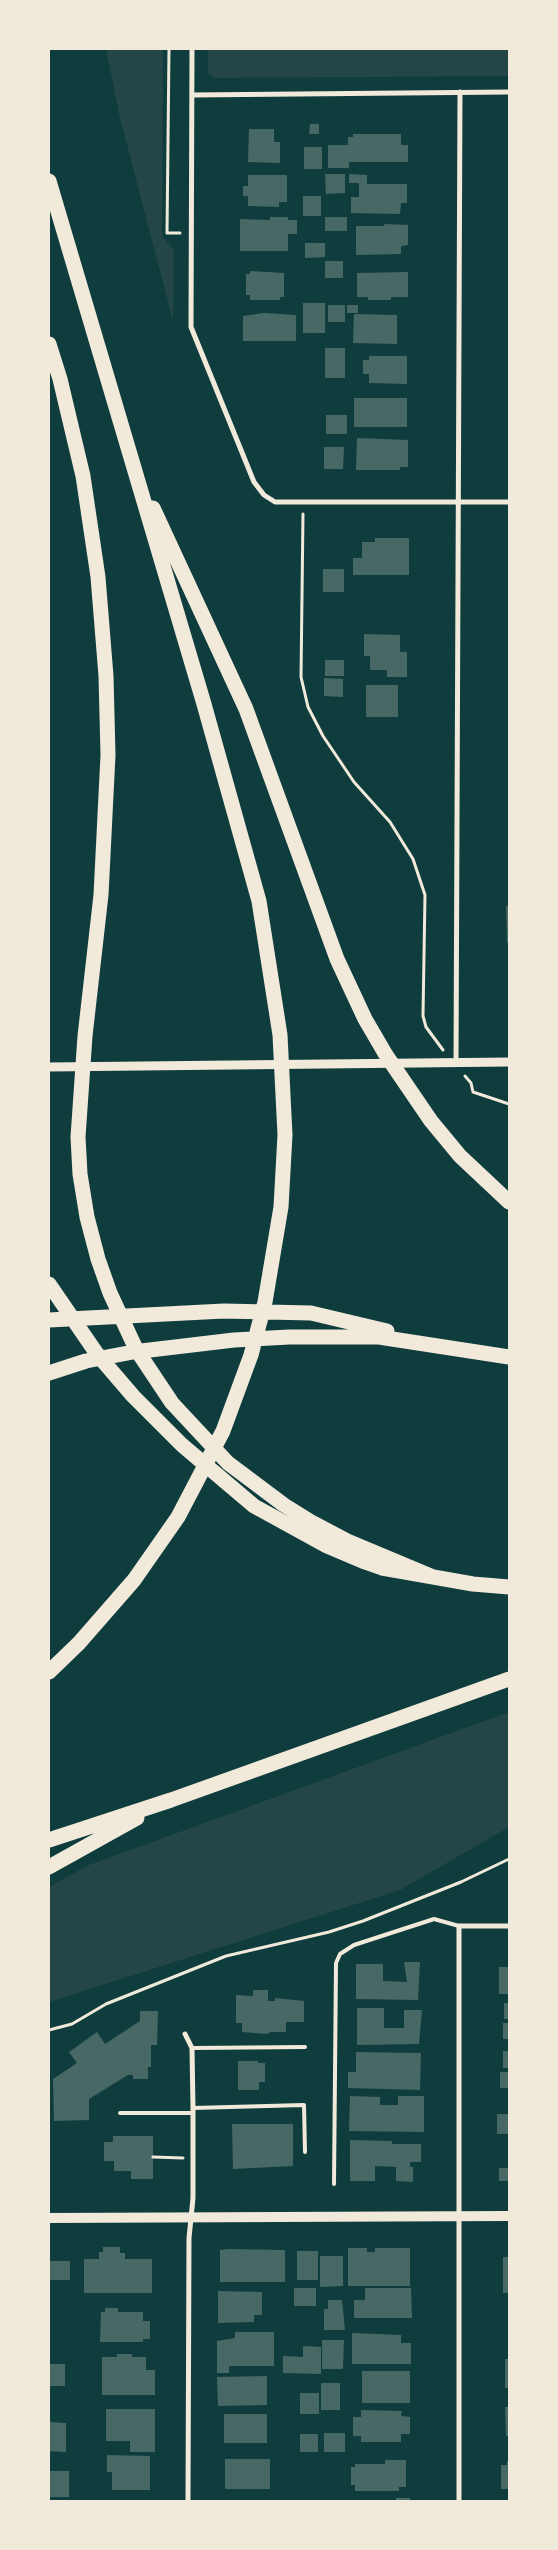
<!DOCTYPE html>
<html>
<head>
<meta charset="utf-8">
<style>
  body { margin:0 }
  #map { position:relative; width:558px; height:2550px; overflow:hidden; background:#0f3d3e; font-family:"Space Grotesk",sans-serif }
  canvas { display:block }
  .frame { position:absolute; inset:0; border:50px solid #f1e9da; pointer-events:none }
</style>
</head>
<body>
<div id="map">
<canvas width="558" height="2550"></canvas>
<div class="frame"></div>
</div>
<script>
const ctx = document.querySelector('canvas').getContext('2d');
ctx.lineJoin = 'round';
function fill(path, color) {
  ctx.fillStyle = color;
  ctx.fill(path, 'evenodd');
}
function poly(rows) {
  const path = new Path2D();
  for (const r of rows) {
    path.moveTo(r[0], r[1]);
    for (let i = 2; i < r.length; i += 2) path.lineTo(r[i], r[i + 1]);
  }
  return path;
}
function stroke(path, color, width, dash) {
  ctx.strokeStyle = color;
  ctx.lineWidth = width;
  ctx.lineCap = dash ? 'butt' : 'round';
  ctx.setLineDash(dash || []);
  ctx.stroke(path);
}
const green = poly([
  [106,49,163,49,162,236,174,250,173,321,120,118],
  [208,49,509,49,509,76,215,78,208,73],
  [509,1712,509,1827,400,1890,49,2002,49,1887,89,1865]
]);
const building = poly([
  [310,124,319,124,319,134,309,134],
  [249,129,274,129,274,142,280,142,280,163,248,162],
  [353,134,401,134,401,145,408,145,408,162,349,162,349,168,328,168,328,145,348,145,348,137,353,137],
  [304,147,322,147,322,169,304,169],
  [325,174,345,174,345,193,326,194],
  [349,174,367,175,367,184,407,184,407,203,401,203,400,214,351,213,351,197,359,197,359,183,349,183],
  [248,175,287,175,287,202,279,202,279,207,248,206,248,196,243,196,243,186,248,186],
  [303,196,321,196,321,216,303,216],
  [270,217,288,217,288,220,297,220,297,234,288,234,288,251,240,251,240,219,270,220],
  [325,217,347,217,347,231,325,231],
  [384,224,408,225,408,245,401,246,401,254,356,255,356,226,384,226],
  [305,243,325,243,325,257,305,258],
  [325,261,343,261,343,278,325,278],
  [250,271,284,273,284,297,280,297,280,300,250,300,250,295,246,295,246,274,250,274],
  [408,272,408,297,391,297,391,300,368,300,368,297,357,297,357,273],
  [303,303,325,303,325,333,303,333],
  [328,305,345,305,345,322,328,322],
  [347,305,358,305,358,313,347,313],
  [264,313,296,315,296,341,243,341,243,316],
  [354,314,397,315,397,344,353,343],
  [325,348,345,348,345,378,325,378],
  [369,356,407,356,407,384,369,383,369,374,363,374,363,360,369,360],
  [354,398,407,398,407,427,354,427],
  [326,415,347,415,347,434,326,434],
  [357,438,408,440,408,467,400,467,400,470,356,470],
  [324,447,344,447,343,469,324,469],
  [375,538,409,538,409,575,353,575,353,558,362,558,362,542,375,542],
  [323,569,344,569,344,592,323,592],
  [364,634,400,635,400,652,407,652,407,677,387,677,387,670,370,670,370,656,364,656],
  [325,660,344,660,344,676,325,676],
  [324,678,343,679,343,697,324,696],
  [366,685,398,685,398,717,366,717],
  [506,906,509,906,509,943,507,943],
  [404,1962,420,1962,418,2000,356,1999,356,1964,383,1964,383,1981,407,1982],
  [499,1967,509,1967,509,1994,499,1994],
  [253,1990,268,1990,268,2001,275,2001,275,1998,304,2001,304,2022,286,2022,286,2032,270,2032,268,2034,242,2032,242,2023,236,2023,236,1995,253,1996],
  [504,2003,509,2003,509,2019,504,2019],
  [357,2008,384,2008,384,2028,404,2028,404,2010,422,2010,419,2044,357,2045],
  [140,2011,158,2011,157,2045,151,2045,151,2067,148,2067,148,2079,133,2079,133,2075,128,2075,89,2099,89,2120,54,2121,53,2079,77,2063,69,2052,97,2032,105,2044,140,2021],
  [503,2023,509,2023,509,2039,503,2039],
  [503,2051,509,2051,509,2068,503,2068],
  [356,2052,421,2053,420,2090,348,2088,348,2072,356,2072],
  [238,2061,258,2061,258,2063,265,2063,265,2082,259,2082,259,2090,238,2090],
  [500,2072,509,2072,509,2088,500,2088],
  [350,2096,380,2097,380,2105,398,2105,398,2096,424,2096,424,2132,349,2131],
  [497,2114,509,2114,509,2134,497,2134],
  [232,2124,293,2124,293,2166,233,2169],
  [113,2136,153,2136,153,2179,131,2179,131,2171,114,2171,114,2161,104,2161,104,2142,113,2142],
  [350,2140,392,2141,392,2144,421,2144,421,2162,410,2162,410,2167,413,2167,413,2182,396,2181,396,2167,375,2166,375,2181,350,2181],
  [499,2168,509,2168,509,2181,499,2181],
  [103,2247,120,2247,120,2253,125,2253,125,2259,152,2259,152,2293,84,2293,84,2259,99,2259,99,2252,103,2252],
  [348,2248,367,2248,367,2252,375,2252,375,2248,410,2248,410,2286,348,2286],
  [228,2249,285,2250,285,2282,220,2282,220,2250],
  [297,2251,318,2251,318,2280,297,2280],
  [320,2256,343,2256,343,2286,320,2287],
  [503,2257,509,2257,509,2293,503,2293],
  [49,2261,70,2261,70,2280,49,2280],
  [294,2288,316,2288,316,2306,294,2306],
  [365,2288,411,2288,412,2318,354,2318,354,2300,365,2300],
  [218,2291,262,2292,262,2315,254,2315,254,2322,218,2323],
  [328,2300,342,2300,345,2330,324,2330,324,2309,328,2309],
  [105,2308,118,2308,118,2312,143,2312,143,2321,150,2321,150,2339,143,2339,143,2342,100,2342,101,2312,105,2312],
  [235,2332,274,2332,274,2366,229,2366,229,2373,217,2373,217,2341,235,2338],
  [352,2333,401,2335,401,2343,411,2343,411,2364,352,2364],
  [322,2340,344,2340,343,2369,322,2369],
  [303,2346,321,2347,321,2374,283,2373,283,2356,303,2357],
  [117,2354,132,2354,132,2357,146,2357,146,2370,155,2370,155,2395,102,2395,102,2357,117,2357],
  [505,2359,509,2359,509,2388,505,2388],
  [49,2364,65,2364,65,2386,49,2386],
  [362,2371,410,2371,410,2403,362,2403],
  [267,2376,267,2405,218,2406,217,2377],
  [321,2383,340,2383,340,2410,321,2410],
  [300,2393,319,2393,319,2414,300,2414],
  [505,2407,509,2407,509,2436,506,2436],
  [106,2409,155,2409,155,2452,130,2452,130,2441,106,2441],
  [361,2410,402,2411,401,2416,410,2417,410,2434,401,2434,401,2442,361,2442,361,2436,353,2436,353,2417,361,2417],
  [224,2414,267,2414,267,2443,224,2443],
  [49,2422,66,2423,66,2452,49,2451],
  [324,2433,345,2433,345,2452,324,2452],
  [300,2434,318,2434,318,2452,300,2452],
  [107,2455,150,2456,150,2490,112,2490,112,2472,107,2472],
  [225,2459,270,2459,270,2489,225,2489],
  [385,2460,406,2460,406,2487,399,2487,399,2491,355,2491,355,2485,351,2485,351,2467,355,2467,355,2464,385,2464],
  [507,2461,509,2461,509,2489,501,2489,501,2465,507,2465],
  [49,2471,69,2471,69,2497,49,2497],
  [396,2498,410,2498,410,2501,396,2501]
]);
const path = poly([
  [169,49,167,233,180,233],
  [303,514,301,677,308,707,323,736,354,782,390,822,413,859,425,895,423,1016,426,1027,443,1050],
  [465,1076,471,1083,473,1092,509,1104],
  [49,2030,72,2024,106,2004,226,1956,329,1932,363,1921,461,1882,509,1859],
  [153,2157,183,2158]
]);
const service = poly([
  [192,2048,305,2047],
  [193,2108,304,2105,305,2152],
  [120,2113,193,2113],
  [334,2184,336,1963,340,1954,354,1945,434,1919,459,1926]
]);
const minor = poly([
  [192,49,191,327,254,482,264,495,275,502,509,502],
  [192,95,509,92],
  [456,1061,460,92],
  [185,2034,192,2048,193,2108,193,2198,189,2238,188,2501],
  [459,2501,459,1926,509,1926]
]);
const tertiary = poly([
  [49,1067,509,1062]
]);
const secondary = poly([
  [49,2218,509,2216]
]);
const motorway = poly([
  [49,181,204,704,259,901,280,1035,285,1135,281,1207,265,1302,251,1355,223,1431,178,1517,134,1580,79,1643,49,1672],
  [49,344,60,379,83,476,98,577,106,676,108,755,101,895,85,1036,78,1137,80,1174,87,1217,98,1259,110,1293,136,1349,172,1403,228,1463,284,1505,313,1523,347,1541,433,1577],
  [153,508,246,709,337,959,365,1019,386,1055,431,1121,460,1156,509,1202],
  [49,1284,97,1354,133,1396,182,1445,254,1506,325,1545,365,1562,382,1568,473,1584,509,1587],
  [49,1320,224,1311,311,1313,387,1331],
  [49,1373,86,1361,133,1352,234,1340,289,1337,379,1337,509,1357],
  [49,1840,171,1800,509,1679],
  [49,1867,137,1818]
]);
fill(green, '#244646');
fill(building, '#486865');
stroke(path, '#f1e9da', 3);
stroke(service, '#f1e9da', 4);
stroke(minor, '#f1e9da', 5);
stroke(tertiary, '#f1e9da', 9);
stroke(secondary, '#f1e9da', 10);
stroke(motorway, '#f1e9da', 15);
</script>
</body>
</html>
